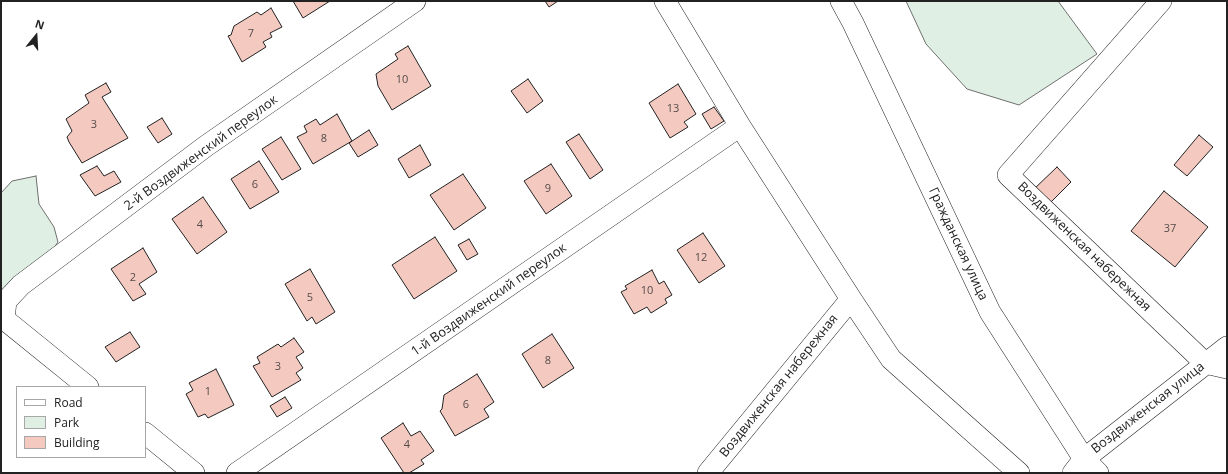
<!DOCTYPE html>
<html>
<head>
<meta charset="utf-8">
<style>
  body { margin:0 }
  #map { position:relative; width:1228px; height:474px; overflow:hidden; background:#fff; font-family:"Open Sans",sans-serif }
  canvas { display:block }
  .frame { position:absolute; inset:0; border:2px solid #222; pointer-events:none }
  .legend { position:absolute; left:16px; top:386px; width:130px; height:72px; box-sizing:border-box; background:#fff; border:1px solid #a7a7a7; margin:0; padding:5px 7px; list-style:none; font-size:12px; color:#222 }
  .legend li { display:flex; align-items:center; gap:8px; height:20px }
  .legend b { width:20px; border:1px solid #a7a7a7 }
  .north { position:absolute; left:16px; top:16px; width:40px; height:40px; -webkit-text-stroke:3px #fff; paint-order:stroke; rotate:18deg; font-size:11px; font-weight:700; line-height:16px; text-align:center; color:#222 }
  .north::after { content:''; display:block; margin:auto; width:14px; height:18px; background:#222; clip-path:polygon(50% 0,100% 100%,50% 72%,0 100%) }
</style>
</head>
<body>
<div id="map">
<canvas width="1228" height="474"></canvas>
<div class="frame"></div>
<ul class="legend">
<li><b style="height:5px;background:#fff"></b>Road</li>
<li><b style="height:11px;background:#e0efe3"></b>Park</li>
<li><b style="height:11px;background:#f3c9c0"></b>Building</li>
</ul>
<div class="north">N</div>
</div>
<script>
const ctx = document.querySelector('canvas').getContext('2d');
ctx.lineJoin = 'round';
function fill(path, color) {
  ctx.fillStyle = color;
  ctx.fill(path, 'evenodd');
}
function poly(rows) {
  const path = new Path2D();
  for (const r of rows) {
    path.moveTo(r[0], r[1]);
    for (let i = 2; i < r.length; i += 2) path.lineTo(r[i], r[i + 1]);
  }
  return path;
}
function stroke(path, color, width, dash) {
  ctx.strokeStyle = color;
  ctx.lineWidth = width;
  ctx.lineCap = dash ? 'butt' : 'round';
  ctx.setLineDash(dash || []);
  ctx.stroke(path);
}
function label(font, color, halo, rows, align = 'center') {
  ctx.font = font + ' "Open Sans",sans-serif';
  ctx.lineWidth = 3;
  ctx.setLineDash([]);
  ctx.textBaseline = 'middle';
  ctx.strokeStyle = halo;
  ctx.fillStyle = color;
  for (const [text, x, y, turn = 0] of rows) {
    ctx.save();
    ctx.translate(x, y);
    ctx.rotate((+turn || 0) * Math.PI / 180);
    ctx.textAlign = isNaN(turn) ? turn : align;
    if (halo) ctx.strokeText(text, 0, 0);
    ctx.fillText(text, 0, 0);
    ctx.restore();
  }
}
const green = poly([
  [906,1,1058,1,1097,54,1019,105,967,89,926,44,906,1],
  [36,176,39,204,54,227,58,242,50,254,1,294,1,193,12,181,36,176]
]);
const building = poly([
  [293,1,330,1,303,18,293,1],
  [545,1,558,1,549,7,545,1],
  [271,8,282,27,270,33,272,37,263,42,266,47,242,62,228,36,231,35,234,26,257,12,261,15,271,8],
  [408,46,431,86,392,110,378,86,376,74,398,59,395,54,408,46],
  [528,79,543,101,527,113,511,91,528,79],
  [106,83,111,92,102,97,128,138,82,163,69,142,67,137,72,131,66,119,89,103,85,95,106,83],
  [678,84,696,114,684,122,688,127,670,138,649,103,678,84],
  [714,107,724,121,711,129,702,114,714,107],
  [337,114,352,141,313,164,297,137,307,132,304,126,316,119,320,125,337,114],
  [162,118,172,134,158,143,147,127,162,118],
  [369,130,378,145,358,157,349,143,369,130],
  [579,134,603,170,590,179,566,142,579,134],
  [1199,135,1213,147,1187,176,1174,165,1199,135],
  [281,137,301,169,282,180,262,149,281,137],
  [420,145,431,165,409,178,398,159,420,145],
  [259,161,279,192,250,209,231,179,259,161],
  [551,164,572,196,546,214,524,181,551,164],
  [97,166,104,176,114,171,121,182,95,196,80,175,97,166],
  [1057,167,1071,182,1048,205,1033,190,1057,167],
  [463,174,486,208,454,230,430,195,463,174],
  [1164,191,1208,227,1175,267,1131,231,1164,191],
  [203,197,227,232,197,254,172,219,203,197],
  [703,233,725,266,699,283,677,250,703,233],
  [435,237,457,271,414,299,392,265,435,237],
  [469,239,478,254,467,260,458,245,469,239],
  [143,248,157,272,139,284,146,294,133,301,111,269,143,248],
  [310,269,335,312,316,324,312,317,307,321,285,284,310,269],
  [652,270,659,284,664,281,672,295,665,299,667,303,651,313,647,307,634,314,621,292,627,289,625,286,652,270],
  [130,332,140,347,116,362,105,347,130,332],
  [552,334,574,368,543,388,522,354,552,334],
  [294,338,304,352,296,357,303,368,296,373,301,380,272,397,253,366,260,363,257,357,278,344,281,347,294,338],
  [216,369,234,405,208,418,205,414,198,417,186,394,193,390,189,383,216,369],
  [477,374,494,402,484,409,489,417,455,436,440,411,442,409,444,395,477,374],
  [285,397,292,408,277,417,270,406,285,397],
  [403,423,411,436,420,431,434,451,421,460,424,464,409,473,404,473,381,438,403,423]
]);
const minor = poly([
  [665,1,740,126,851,299,891,359,1019,473],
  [841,1,853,23,990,312,1084,459,1098,473],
  [1161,1,1008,175,1205,363,1227,368],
  [88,387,4,319,6,301,21,285,206,146,415,1],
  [145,433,194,473],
  [237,473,740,126],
  [708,473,851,299],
  [1073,473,1084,459,1227,347]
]);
const numberNames = [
  ["7",251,34],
  ["10",402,80],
  ["13",673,109],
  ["3",94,125],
  ["8",324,139],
  ["6",255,185],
  ["9",548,189],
  ["4",200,225],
  ["37",1170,229],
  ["12",701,258],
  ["2",133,278],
  ["10",647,291],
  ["5",310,298],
  ["8",548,361],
  ["3",278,367],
  ["1",208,392],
  ["6",466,405],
  ["4",407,445]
];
const streetNames = [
  ["2-й Воздвиженский переулок",201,153,-36],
  ["Гражданская улица",958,244,65],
  ["Воздвиженская набережная",1084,247,44],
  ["1-й Воздвиженский переулок",489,300,-35],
  ["Воздвиженская набережная",779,386,-51],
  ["Воздвиженская улица",1148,408,-38]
];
fill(green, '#e0efe3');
stroke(green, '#6f6f6f', 1);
fill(building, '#f3c9c0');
stroke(building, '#222', 1);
stroke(minor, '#222', 22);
stroke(minor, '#fff', 21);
label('11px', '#564c4a', null, numberNames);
label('13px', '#222', '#fff', streetNames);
</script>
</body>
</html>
